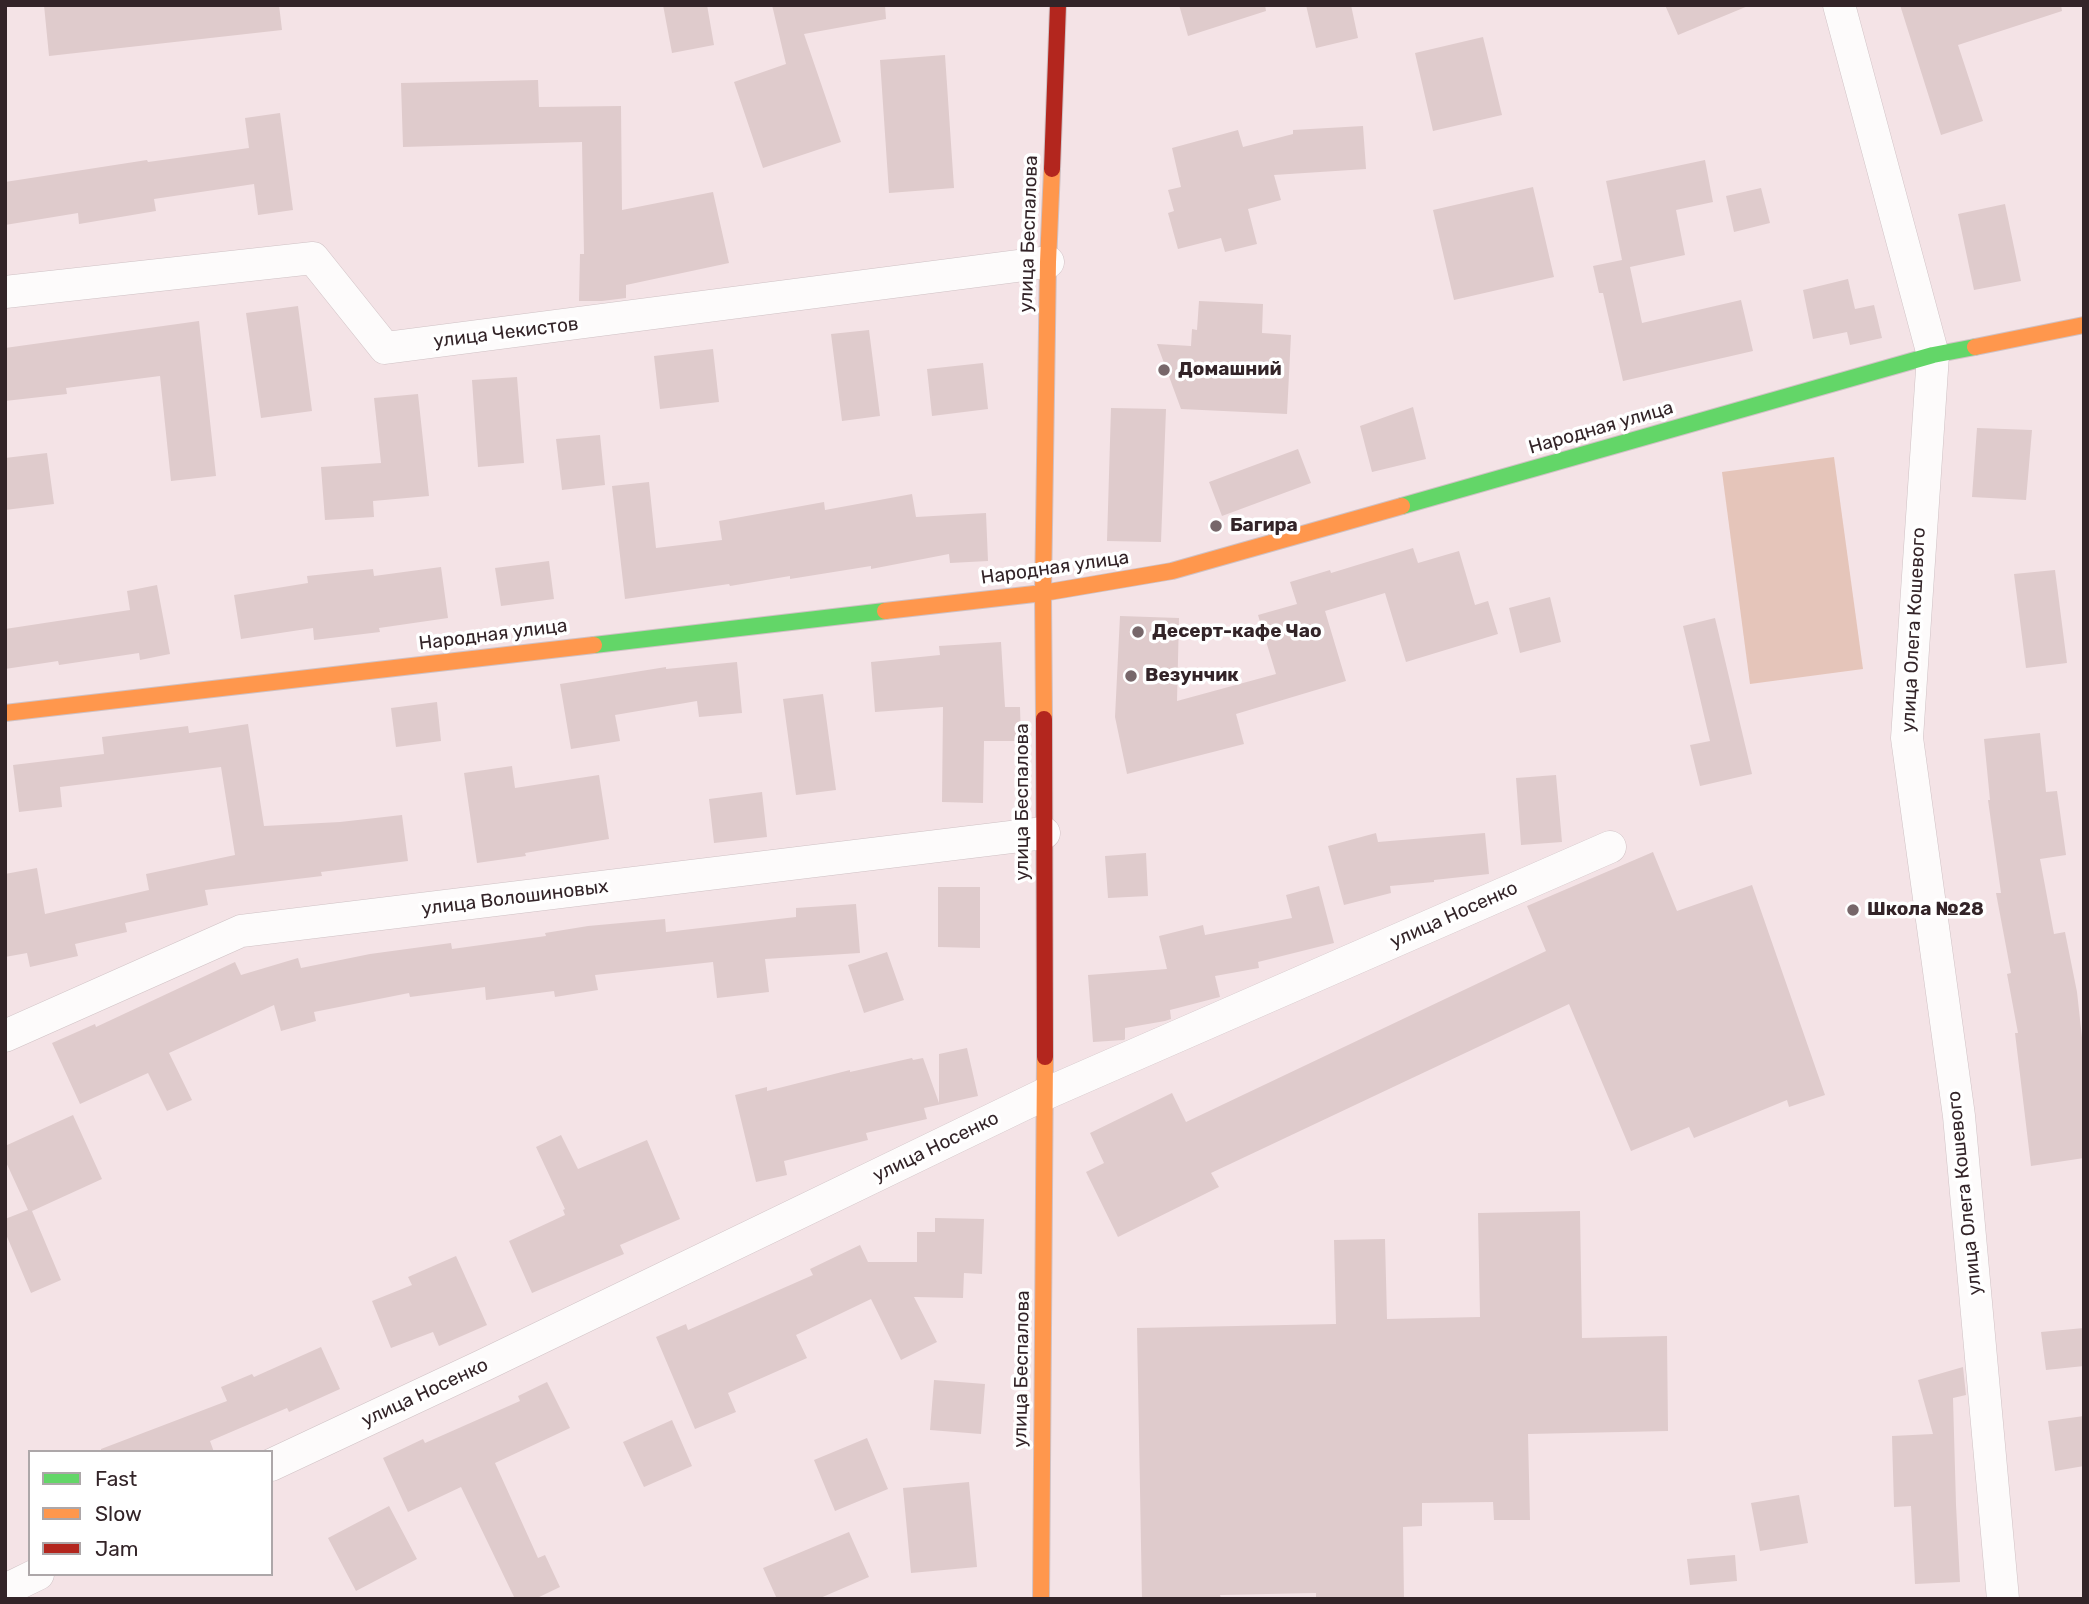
<!DOCTYPE html>
<html>
<head>
<meta charset="utf-8">
<style>
  body { margin:0 }
  #map { position:relative; width:2089px; height:1604px; overflow:hidden; background:#f4e3e6; font-family:Rubik,sans-serif }
  canvas { display:block }
  .frame { position:absolute; inset:0; border:7px solid #332428; pointer-events:none }
  .legend { position:absolute; left:28px; top:1450px; width:245px; height:126px; box-sizing:border-box; background:#fff; border:2px solid #ada7a9; margin:0; padding:9px 12px; list-style:none; font-size:21px; color:#332428 }
  .legend li { display:flex; align-items:center; gap:14px; height:35px }
  .legend b { width:35px; border:2px solid #ada7a9 }
</style>
</head>
<body>
<div id="map">
<canvas width="2089" height="1604"></canvas>
<div class="frame"></div>
<ul class="legend">
<li><b style="height:9px;background:#63d668"></b>Fast</li>
<li><b style="height:9px;background:#ff974d"></b>Slow</li>
<li><b style="height:9px;background:#b3261e"></b>Jam</li>
</ul>
</div>
<script>
const ctx = document.querySelector('canvas').getContext('2d');
ctx.lineJoin = 'round';
function fill(path, color) {
  ctx.fillStyle = color;
  ctx.fill(path, 'evenodd');
}
function poly(rows) {
  const path = new Path2D();
  for (const r of rows) {
    path.moveTo(r[0], r[1]);
    for (let i = 2; i < r.length; i += 2) path.lineTo(r[i], r[i + 1]);
  }
  return path;
}
function stroke(path, color, width, dash) {
  ctx.strokeStyle = color;
  ctx.lineWidth = width;
  ctx.lineCap = dash ? 'butt' : 'round';
  ctx.setLineDash(dash || []);
  ctx.stroke(path);
}
function label(font, color, halo, rows, align = 'center') {
  ctx.font = font + ' Rubik,sans-serif';
  ctx.lineWidth = 7;
  ctx.setLineDash([]);
  ctx.textBaseline = 'middle';
  ctx.strokeStyle = halo;
  ctx.fillStyle = color;
  for (const [text, x, y, turn = 0] of rows) {
    ctx.save();
    ctx.translate(x, y);
    ctx.rotate((+turn || 0) * Math.PI / 180);
    ctx.textAlign = isNaN(turn) ? turn : align;
    if (halo) ctx.strokeText(text, 0, 0);
    ctx.fillText(text, 0, 0);
    ctx.restore();
  }
}
const green = poly([
  [1834,457,1863,669,1750,684,1722,472]
]);
const building = poly([
  [44,5,279,5,282,30,49,56],
  [663,5,707,5,714,45,672,53],
  [772,5,885,5,886,19,804,34,841,142,763,168,734,82,786,64],
  [1179,5,1265,5,1266,11,1188,36],
  [1306,5,1351,5,1358,38,1316,48],
  [1665,5,1747,5,1748,6,1678,35],
  [1900,5,2061,5,2062,11,1958,45,1983,121,1941,135],
  [1483,37,1502,115,1433,131,1415,53],
  [945,55,954,188,889,193,880,60],
  [538,80,539,107,621,106,622,210,713,192,729,263,626,285,626,298,602,301,579,301,580,254,584,254,582,142,403,147,401,83],
  [280,113,293,210,258,215,254,184,154,199,156,211,79,224,78,213,5,225,5,182,147,160,148,162,249,148,245,118],
  [1363,126,1366,169,1274,175,1281,200,1248,209,1257,244,1225,252,1221,238,1178,249,1168,213,1174,211,1168,190,1181,187,1172,148,1238,130,1243,147,1293,134,1293,130],
  [1705,160,1713,202,1676,210,1685,255,1630,267,1642,323,1741,300,1753,351,1623,381,1603,293,1599,293,1593,266,1622,260,1606,181],
  [1533,187,1554,277,1454,300,1433,210],
  [1761,188,1770,223,1734,232,1726,196],
  [2005,204,2021,281,1974,290,1958,214],
  [1848,279,1855,309,1874,305,1882,338,1850,345,1847,332,1813,339,1803,290],
  [1199,301,1263,304,1262,333,1291,335,1287,414,1181,409,1157,344,1191,346,1192,329,1197,330],
  [298,306,312,411,261,418,246,313],
  [199,321,216,476,171,481,160,376,66,388,67,394,5,401,5,348],
  [869,330,880,416,842,421,831,334],
  [713,349,719,402,660,409,654,356],
  [983,363,988,409,932,416,927,369],
  [517,377,524,463,478,467,472,380],
  [418,394,429,496,373,501,374,517,325,520,321,467,381,463,374,398],
  [1413,407,1426,459,1372,472,1360,426],
  [1111,408,1166,409,1161,542,1107,541],
  [1977,428,2032,430,2026,500,1972,497],
  [600,435,605,485,562,490,556,439],
  [1298,449,1311,483,1222,516,1209,482],
  [47,453,54,504,5,510,5,458],
  [649,482,656,548,722,540,719,521,824,502,825,510,912,494,916,517,986,513,988,561,950,563,949,554,871,569,871,566,790,579,790,576,730,586,729,584,625,599,612,486],
  [1413,548,1418,563,1459,551,1475,605,1488,601,1498,634,1406,662,1385,593,1325,611,1346,681,1236,714,1244,744,1127,774,1115,717,1120,616,1179,618,1177,701,1276,674,1258,615,1297,604,1290,582,1330,570,1331,573],
  [549,561,554,599,501,606,495,568],
  [441,567,448,618,379,628,380,632,314,640,313,628,241,639,234,595,308,583,307,576,373,569,374,576],
  [2055,570,2067,663,2026,668,2014,574],
  [157,585,170,654,140,660,139,653,59,665,58,661,5,669,5,629,130,610,127,591],
  [1550,597,1561,642,1520,653,1509,608],
  [1715,618,1752,774,1700,786,1690,745,1710,741,1683,626],
  [1001,642,1005,707,1020,707,1021,741,984,741,983,803,942,802,943,707,875,712,871,662,940,655,939,646],
  [737,662,742,713,699,717,697,701,615,715,620,741,571,749,560,684,666,667,666,669],
  [823,694,836,790,796,795,783,699],
  [437,702,441,741,396,747,391,708],
  [248,724,264,826,340,822,402,815,408,861,321,872,322,876,205,890,208,905,125,923,127,932,75,944,78,956,30,967,27,953,5,957,5,874,37,868,45,914,149,890,146,874,235,855,221,767,60,787,62,807,19,812,13,765,104,754,102,737,188,726,189,733],
  [2040,733,2046,792,2057,791,2066,855,2040,859,2054,934,2065,932,2077,992,2084,1056,2084,1158,2031,1166,2015,1033,2018,1033,2007,974,2011,973,1996,893,2001,893,1988,800,1990,800,1984,739],
  [512,766,515,788,599,775,609,839,525,853,526,856,477,863,464,773],
  [1556,775,1562,842,1521,845,1516,778],
  [762,792,767,837,714,843,709,799],
  [1376,833,1378,842,1485,833,1489,874,1434,880,1434,882,1390,886,1391,893,1344,905,1328,846],
  [1653,852,1677,911,1752,885,1825,1095,1789,1107,1787,1100,1694,1138,1689,1127,1631,1151,1569,1004,1211,1173,1219,1187,1118,1237,1086,1172,1104,1163,1090,1133,1172,1093,1186,1122,1546,951,1527,906],
  [1146,853,1148,896,1108,898,1105,856],
  [1319,886,1334,943,1258,962,1259,968,1215,976,1220,997,1170,1010,1171,1019,1165,1021,1125,1028,1125,1039,1124,1040,1093,1042,1088,975,1167,969,1159,936,1203,925,1205,935,1292,918,1286,895],
  [938,887,980,887,980,948,938,947],
  [856,904,860,953,765,959,769,992,717,998,713,962,595,975,598,990,555,997,554,991,486,1000,485,987,410,997,409,993,314,1012,316,1021,281,1031,274,1005,169,1053,192,1100,167,1111,148,1073,80,1104,52,1043,95,1024,96,1027,235,962,241,975,298,958,301,968,370,954,451,943,452,949,546,936,545,933,588,926,665,919,666,932,796,917,796,908],
  [887,952,904,1000,864,1013,848,965],
  [967,1048,978,1096,924,1108,927,1119,866,1133,868,1140,784,1161,787,1175,756,1182,735,1095,767,1087,767,1091,850,1070,850,1072,912,1058,913,1060,923,1058,939,1103,939,1054],
  [73,1115,102,1179,32,1211,61,1280,31,1293,5,1232,5,1219,28,1210,5,1160,5,1146],
  [561,1135,578,1169,647,1140,680,1219,620,1245,624,1254,532,1293,509,1241,565,1215,563,1210,565,1209,536,1147],
  [1580,1211,1582,1338,1667,1336,1668,1431,1528,1434,1530,1520,1494,1520,1493,1502,1422,1503,1422,1526,1403,1527,1404,1599,1316,1599,1316,1593,1220,1595,1221,1599,1142,1599,1137,1328,1336,1324,1334,1240,1385,1239,1387,1319,1480,1317,1478,1213],
  [935,1218,984,1219,982,1274,964,1273,963,1298,914,1297,937,1342,901,1360,871,1299,796,1335,807,1358,728,1393,736,1412,695,1429,656,1337,686,1324,688,1330,813,1275,810,1269,860,1245,868,1262,917,1262,917,1232,935,1232],
  [456,1256,487,1325,439,1346,433,1332,391,1348,372,1301,412,1285,408,1277],
  [2084,1328,2084,1366,2046,1370,2041,1332],
  [321,1347,340,1389,289,1412,287,1408,210,1441,214,1452,101,1452,101,1449,227,1401,221,1387,252,1374,254,1377],
  [1963,1367,1966,1395,1953,1398,1956,1505,1960,1582,1915,1584,1911,1506,1894,1507,1892,1436,1933,1434,1918,1380],
  [934,1380,985,1384,981,1434,930,1430],
  [547,1382,570,1428,495,1463,538,1558,545,1555,560,1587,535,1599,515,1599,461,1487,408,1512,383,1458,423,1439,425,1443,520,1401,518,1396],
  [2084,1416,2084,1466,2055,1471,2048,1421],
  [672,1420,692,1466,644,1487,623,1442],
  [867,1438,888,1489,835,1511,814,1460],
  [969,1482,977,1567,911,1573,903,1488],
  [1799,1495,1808,1543,1760,1551,1751,1503],
  [389,1506,417,1559,356,1591,328,1538],
  [849,1532,869,1577,818,1599,777,1599,763,1568],
  [1735,1555,1737,1581,1690,1585,1687,1559]
]);
const street = poly([
  [1839,5,1933,355,1907,738,1959,1116,2003,1599],
  [5,292,313,258,385,348,1048,262],
  [5,1036,241,931,1044,833],
  [271,1465,482,1366,1045,1094,1610,847],
  [5,1590,38,1574]
]);
const fast = poly([
  [1402,506,1933,355,1975,347],
  [594,645,885,611]
]);
const slow = poly([
  [1975,347,2084,325],
  [885,611,1043,593,1172,571,1402,506],
  [5,713,594,645],
  [1044,719,1043,593,1048,262,1052,169],
  [1041,1599,1045,1057]
]);
const jam = poly([
  [1052,169,1058,5],
  [1044,719,1045,1057]
]);
const markers = [
  [1164,370,7,"#77676a"],
  [1216,526,7,"#77676a"],
  [1138,632,7,"#77676a"],
  [1131,676,7,"#77676a"],
  [1853,910,7,"#77676a"]
];
const streetNames = [
  ["улица Беспалова",1029,234,-88],
  ["улица Чекистов",506,333,-7],
  ["Народная улица",1601,428,-16],
  ["Народная улица",1055,568,-8],
  ["улица Олега Кошевого",1914,630,-87],
  ["Народная улица",493,635,-7],
  ["улица Беспалова",1023,802,-90],
  ["улица Волошиновых",515,898,-7],
  ["улица Носенко",1454,915,-24],
  ["улица Носенко",936,1147,-26],
  ["улица Олега Кошевого",1965,1193,-96],
  ["улица Беспалова",1022,1369,-89],
  ["улица Носенко",425,1393,-25]
];
const poiNames = [
  ["Домашний",1178,370],
  ["Багира",1230,526],
  ["Десерт-кафе Чао",1152,632],
  ["Везунчик",1145,676],
  ["Школа №28",1867,910]
];
fill(green, '#e5c5ba');
fill(building, '#dfcbcc');
stroke(street, '#cfc1c4', 33);
stroke(fast, '#cfc1c4', 18);
stroke(slow, '#cfc1c4', 18);
stroke(jam, '#cfc1c4', 18);
stroke(street, '#fdfbfb', 32);
stroke(fast, '#63d668', 16);
stroke(slow, '#ff974d', 16);
stroke(jam, '#b3261e', 16);
for (const [x, y, r, color] of markers) {
  const dot = new Path2D();
  dot.arc(x, y, r, 0, 2 * Math.PI);
  ctx.fillStyle = color;
  ctx.fill(dot);
  stroke(dot, '#fff', 2.5);
}
label('19px', '#332428', '#fff', streetNames);
label('bold 19px', '#332428', '#fff', poiNames, 'left');
</script>
</body>
</html>
